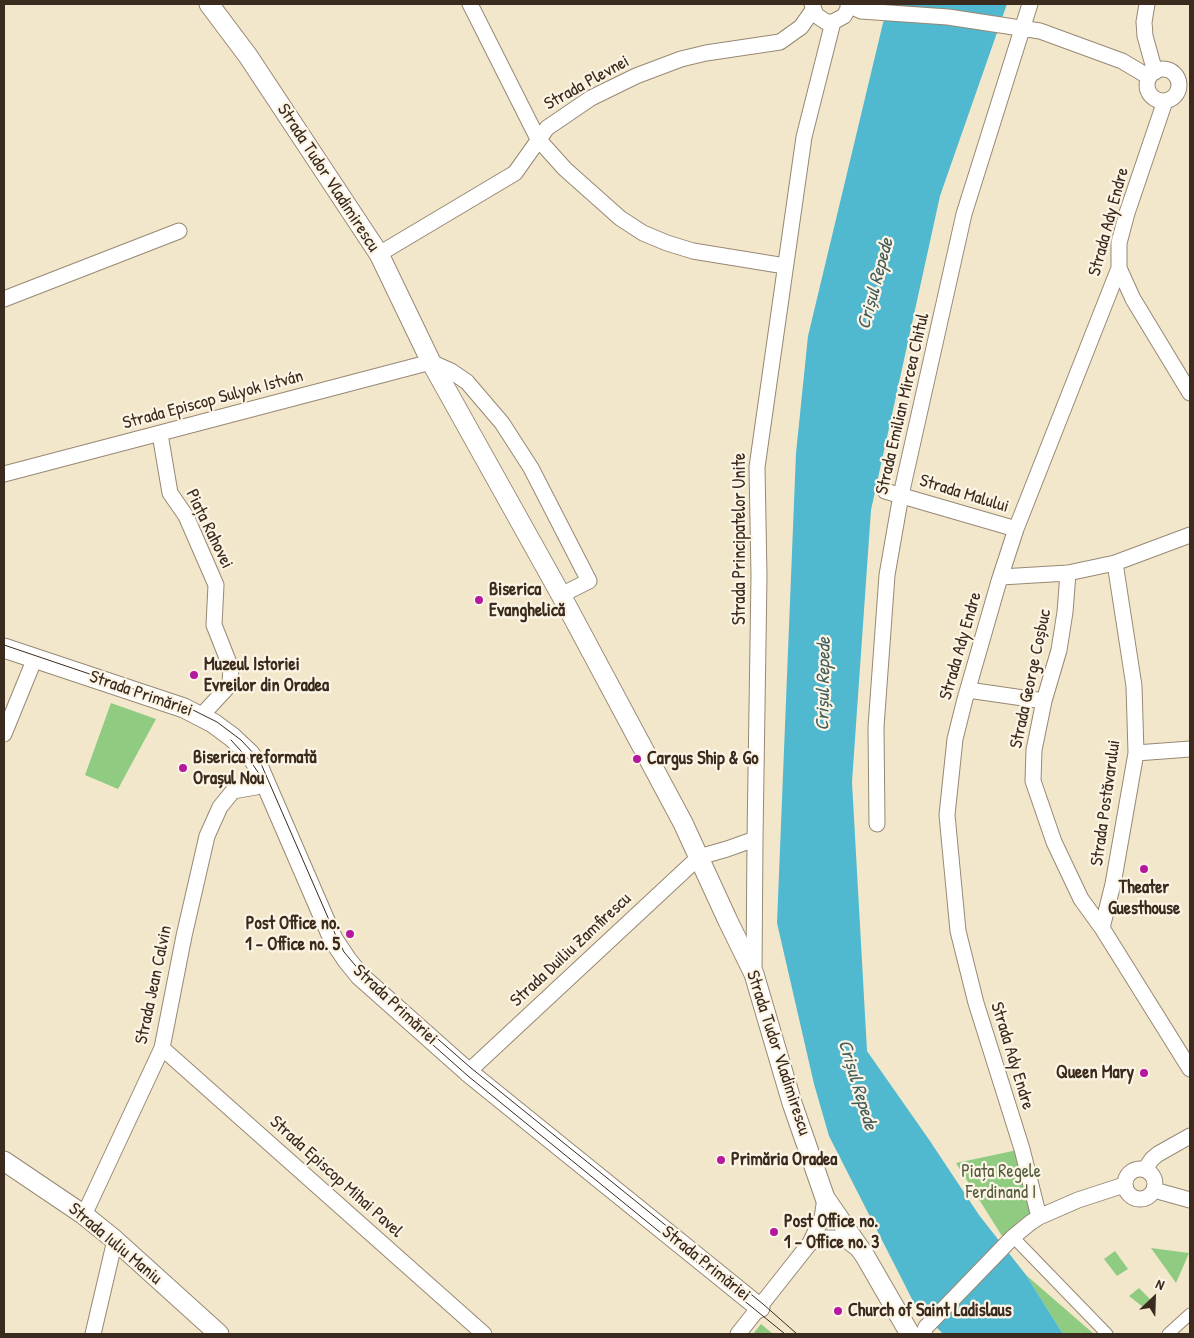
<!DOCTYPE html>
<html>
<head>
<meta charset="utf-8">
<style>
  body { margin:0 }
  #map { position:relative; width:1194px; height:1338px; overflow:hidden; background:#f3e7cb; font-family:"Patrick Hand",sans-serif }
  canvas { display:block }
  .frame { position:absolute; inset:0; border:5px solid #3b2a1e; pointer-events:none }
  .north { position:absolute; left:1129px; top:1273px; width:50px; height:50px; -webkit-text-stroke:4px #fcf5e5; paint-order:stroke; rotate:24deg; font-size:14px; font-weight:700; line-height:20px; text-align:center; color:#3b2a1e }
  .north::after { content:''; display:block; margin:auto; width:18px; height:22px; background:#3b2a1e; clip-path:polygon(50% 0,100% 100%,50% 72%,0 100%) }
</style>
</head>
<body>
<div id="map">
<canvas width="1194" height="1338"></canvas>
<div class="frame"></div>
<div class="north">N</div>
</div>
<script>
const ctx = document.querySelector('canvas').getContext('2d');
ctx.lineJoin = 'round';
function fill(path, color) {
  ctx.fillStyle = color;
  ctx.fill(path, 'evenodd');
}
function poly(rows) {
  const path = new Path2D();
  for (const r of rows) {
    if (r.length === 3) {
      path.moveTo(r[0] + r[2], r[1]);
      path.arc(r[0], r[1], r[2], 0, 2 * Math.PI);
      continue;
    }
    path.moveTo(r[0], r[1]);
    for (let i = 2; i < r.length; i += 2) path.lineTo(r[i], r[i + 1]);
  }
  return path;
}
function stroke(path, color, width, dash) {
  ctx.strokeStyle = color;
  ctx.lineWidth = width;
  ctx.lineCap = dash ? 'butt' : 'round';
  ctx.setLineDash(dash || []);
  ctx.stroke(path);
}
function label(font, color, halo, rows, align = 'center') {
  ctx.font = font + ' "Patrick Hand",sans-serif';
  ctx.lineWidth = 4.5;
  ctx.setLineDash([]);
  ctx.textBaseline = 'middle';
  ctx.strokeStyle = halo;
  ctx.fillStyle = color;
  for (const [text, x, y, turn = 0] of rows) {
    ctx.save();
    ctx.translate(x, y);
    ctx.rotate((+turn || 0) * Math.PI / 180);
    ctx.textAlign = isNaN(turn) ? turn : align;
    if (halo) ctx.strokeText(text, 0, 0);
    ctx.fillText(text, 0, 0);
    ctx.restore();
  }
}
const green = poly([
  [111,703,156,719,118,789,85,775],
  [1022,1149,1039,1217,1007,1244,956,1163],
  [1151,1248,1189,1253,1176,1283],
  [1115,1251,1128,1269,1117,1276,1104,1259],
  [1026,1275,1094,1334,1063,1334],
  [1139,1288,1151,1300,1143,1307,1129,1296],
  [761,1324,773,1334,753,1334]
]);
const water = poly([
  [890,4,1007,4,940,196,871,510,852,782,867,1051,930,1141,979,1215,1026,1275,1063,1334,943,1334,915,1305,829,1136,814,1084,777,923,796,453,808,336,883,23]
]);
const pedestrian = poly([
  [1013,1237,1107,1334],
  [1168,1334,1190,1314]
]);
const minor = poly([
  [470,4,538,139,565,169,620,218,643,233,667,243,693,251,785,266],
  [812,4,816,15,826,22,833,22,844,16,848,9,848,4],
  [1147,4,1144,22,1145,36,1155,72],
  [848,5,861,11,948,17,1040,31,1122,61,1149,77],
  [1163,85,16],
  [379,254,515,173,547,128,591,98,636,76,681,59,706,53,780,42,801,27,813,10],
  [1119,268,1133,299,1190,393],
  [4,299,179,231],
  [160,434,170,493,186,516,216,585,214,625,231,668,230,682,226,689,201,716],
  [4,474,431,362,451,371,467,382,502,423,531,468,589,581,561,595],
  [885,491,1016,529],
  [1068,573,1065,612,1059,650,1044,701,1034,750,1033,781,1054,842,1081,899,1102,928,1190,1069],
  [1001,577,1068,573,1115,563,1190,535],
  [968,690,1044,701],
  [4,734,35,658],
  [1136,753,1190,749],
  [877,824,876,727,887,575,901,495,964,214,1030,4],
  [1102,928,1113,884,1136,753,1134,686,1115,563],
  [754,972,755,839,759,576,757,467,804,137,833,22],
  [162,1048,484,1334],
  [468,1072,699,857,727,849,755,839],
  [1140,1184,15],
  [1145,1169,1152,1159,1158,1154,1190,1136],
  [1154,1190,1190,1200],
  [84,1215,162,1048,184,936,207,836,220,807,233,791,256,787,265,780],
  [1039,1217,1022,1149,976,1003,958,931,947,815,955,739,965,699,999,581,1016,529,1119,268,1119,243,1127,213,1165,101],
  [810,1243,823,1238,838,1238,846,1240,859,1250],
  [93,1334,115,1240],
  [738,1334,810,1243,822,1218,825,1198],
  [923,1334,926,1327,1013,1237,1030,1223,1039,1217,1078,1200,1124,1185]
]);
const tertiary = poly([
  [209,4,248,56,379,254,431,362,561,595,683,823,728,921,754,974,792,1103,825,1198,865,1256,910,1334],
  [4,648,184,708,213,723,232,737,250,754,259,768,333,939,347,960,360,976,468,1072,760,1308],
  [4,1161,84,1215,115,1240,219,1334]
]);
const tram = poly([
  [4,645,187,707,217,722,241,740,256,756,262,766,336,936,344,952,360,971,471,1068,763,1304,797,1334],
  [231,740,251,762,260,775],
  [424,1037,468,1076,785,1334]
]);
const markers = [
  [479,600,5,"#b5179e"],
  [194,675,5,"#b5179e"],
  [637,759,5,"#b5179e"],
  [183,768,5,"#b5179e"],
  [1144,869,5,"#b5179e"],
  [350,934,5,"#b5179e"],
  [1144,1073,5,"#b5179e"],
  [721,1160,5,"#b5179e"],
  [774,1232,5,"#b5179e"],
  [838,1311,5,"#b5179e"]
];
const streetNames = [
  ["Strada Plevnei",587,83,-29],
  ["Strada Tudor Vladimirescu",328,178,57],
  ["Strada Ady Endre",1109,222,-75],
  ["Strada Episcop Sulyok István",213,400,-15],
  ["Strada Emilian Mircea Chitul",903,404,-77],
  ["Strada Malului",964,494,17],
  ["Piața Rahovei",209,529,64],
  ["Strada Principatelor Unite",740,539,-90],
  ["Strada Ady Endre",961,646,-74],
  ["Strada George Coșbuc",1031,679,-78],
  ["Strada Primăriei",141,694,19],
  ["Strada Postăvarului",1106,803,-82],
  ["Strada Duiliu Zamfirescu",571,950,-43],
  ["Strada Jean Calvin",154,985,-78],
  ["Strada Primăriei",395,1005,43],
  ["Strada Tudor Vladimirescu",778,1053,72],
  ["Strada Ady Endre",1012,1056,73],
  ["Strada Episcop Mihai Pavel",336,1177,42],
  ["Strada Iuliu Maniu",115,1244,40],
  ["Strada Primăriei",706,1264,39]
];
const poiNames = [
  ["Biserica",489,590],
  ["Evanghelică",489,611],
  ["Muzeul Istoriei",204,665],
  ["Evreilor din Oradea",204,686],
  ["Biserica reformată",193,758],
  ["Orașul Nou",193,779],
  ["Cargus Ship & Go",647,759],
  ["Theater",1144,888,"center"],
  ["Guesthouse",1144,909,"center"],
  ["Post Office no.",340,924,"right"],
  ["1 - Office no. 5",340,945,"right"],
  ["Queen Mary",1134,1073,"right"],
  ["Primăria Oradea",731,1160],
  ["Post Office no.",784,1222],
  ["1 - Office no. 3",784,1243],
  ["Church of Saint Ladislaus",848,1311]
];
const parkNames = [
  ["Piața Regele",1001,1172],
  ["Ferdinand I",1001,1193]
];
const waterNames = [
  ["Crișul Repede",876,284,-75],
  ["Crișul Repede",824,684,-89],
  ["Crișul Repede",857,1085,73]
];
fill(green, '#8fcc81');
fill(water, '#51b9cf');
stroke(pedestrian, '#978874', 13);
stroke(minor, '#978874', 17);
stroke(tertiary, '#978874', 21);
stroke(pedestrian, '#fff', 11);
stroke(minor, '#fff', 15);
stroke(tertiary, '#fff', 19);
stroke(tram, '#3b2a1e', 1);
for (const [x, y, r, color] of markers) {
  const dot = new Path2D();
  dot.arc(x, y, r, 0, 2 * Math.PI);
  ctx.fillStyle = color;
  ctx.fill(dot);
  stroke(dot, '#fcf5e5', 2);
}
label('18px', '#3b2a1e', '#fcf5e5', streetNames);
label('bold 18px', '#3b2a1e', '#fcf5e5', poiNames, 'left');
label('18px', '#545b3c', '#fcf5e5', parkNames);
label('italic 19px', '#435c5c', '#fcf5e5', waterNames);
</script>
</body>
</html>
